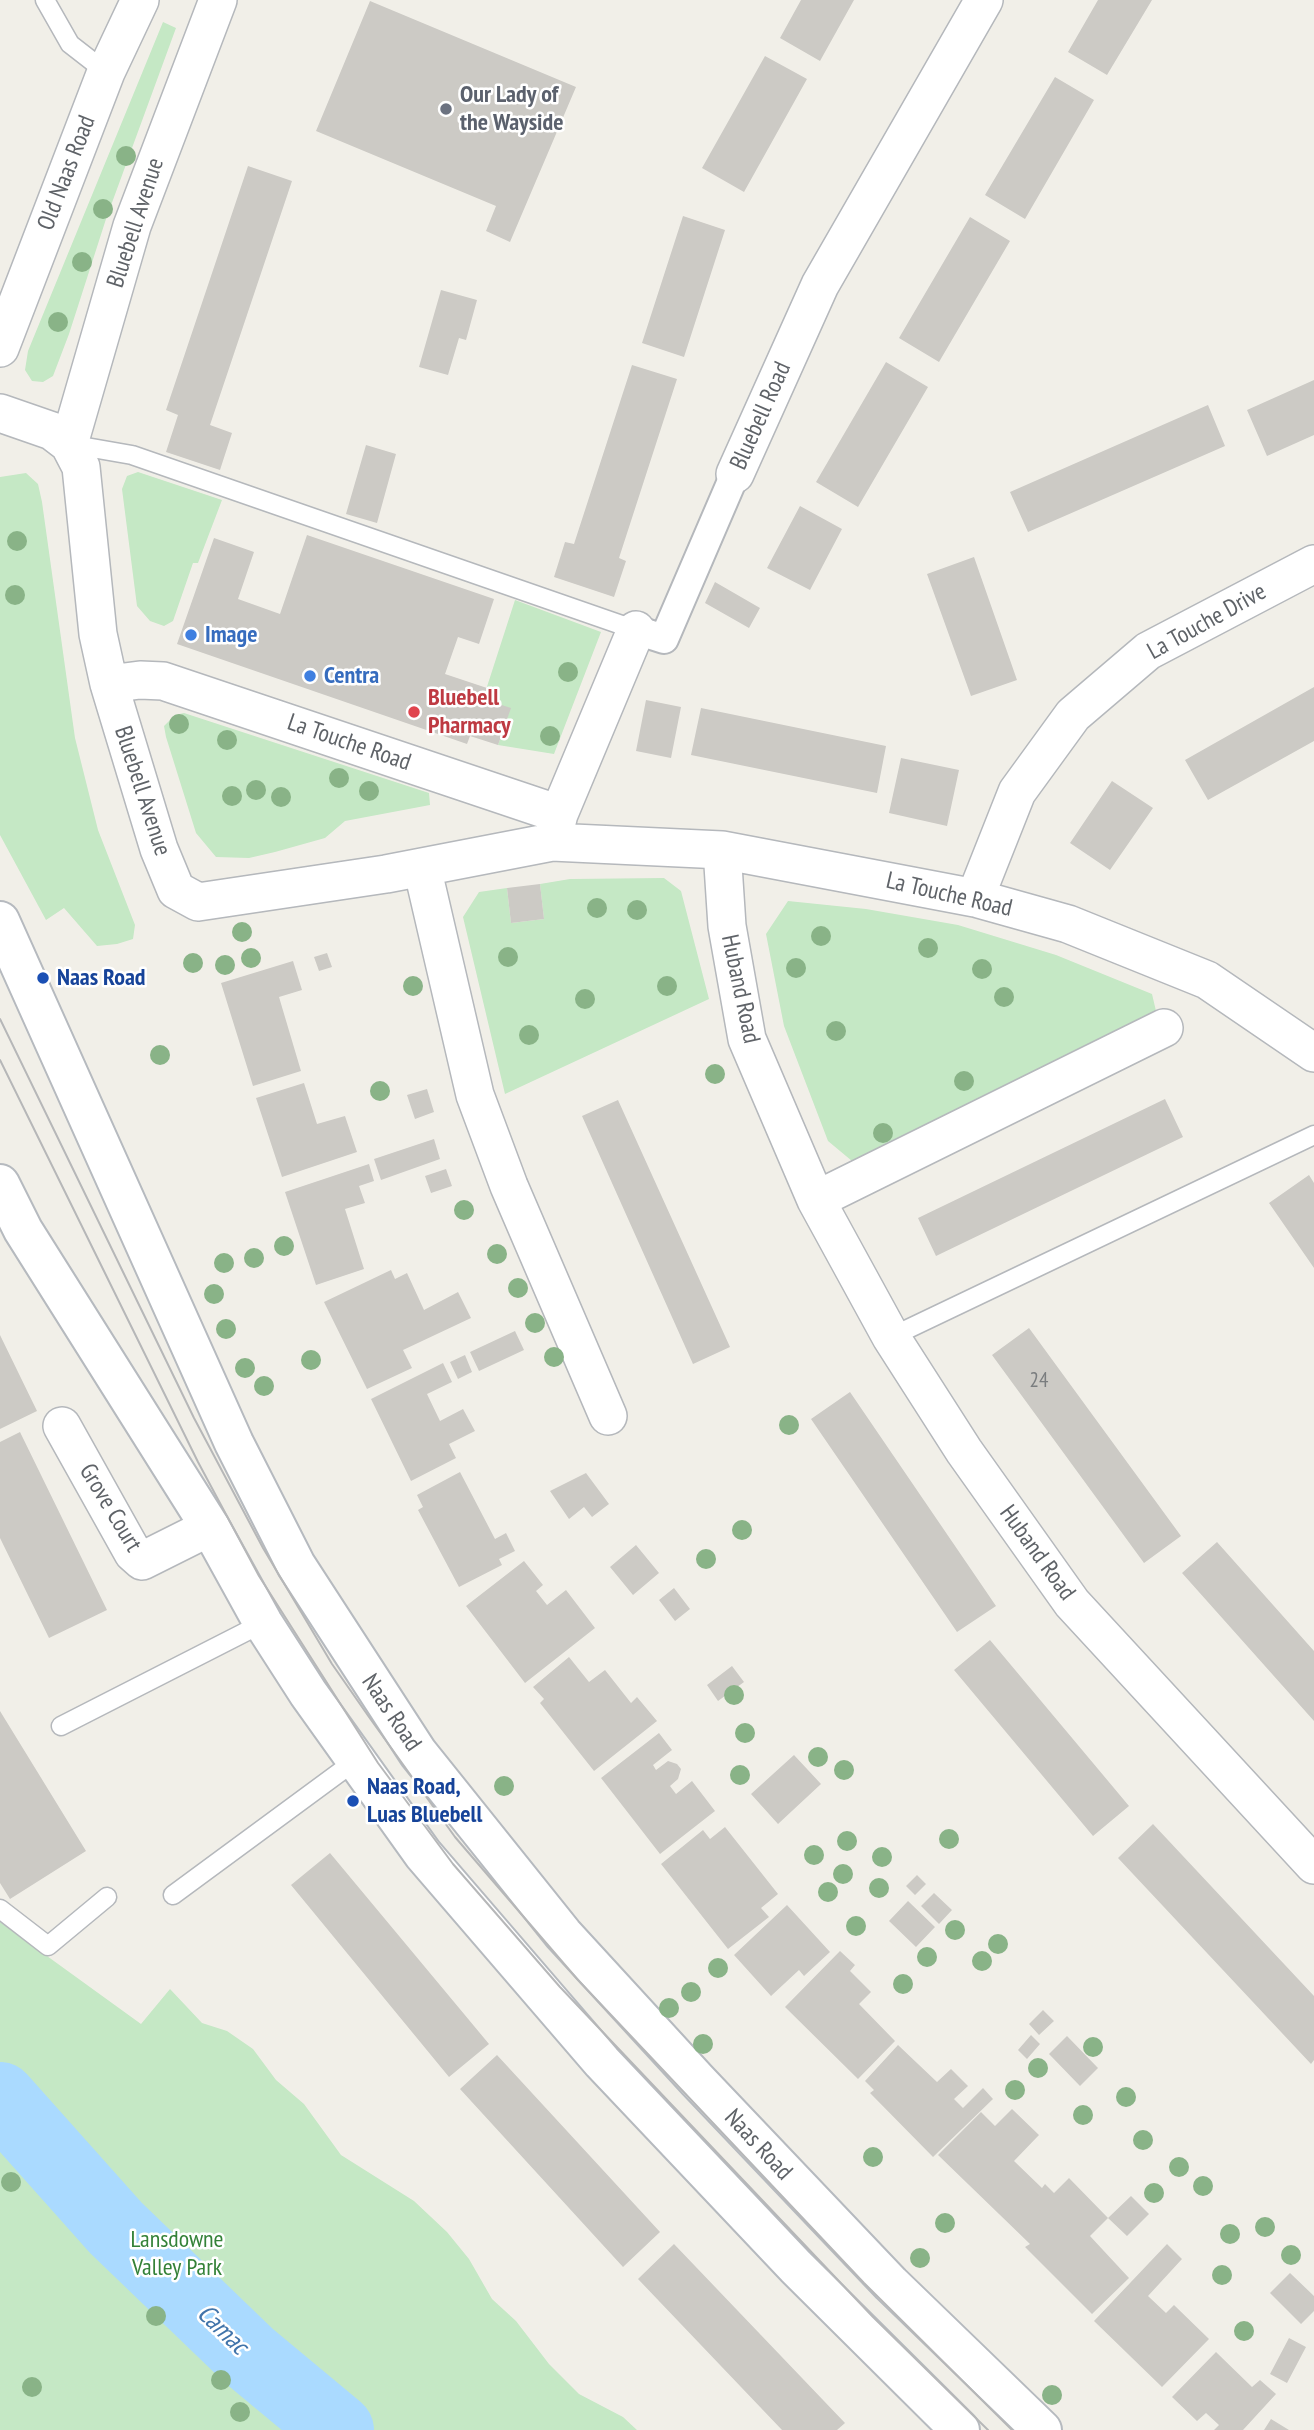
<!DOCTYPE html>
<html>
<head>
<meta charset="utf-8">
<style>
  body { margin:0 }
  canvas { display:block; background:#f1efe8 }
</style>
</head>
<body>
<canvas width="1314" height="2430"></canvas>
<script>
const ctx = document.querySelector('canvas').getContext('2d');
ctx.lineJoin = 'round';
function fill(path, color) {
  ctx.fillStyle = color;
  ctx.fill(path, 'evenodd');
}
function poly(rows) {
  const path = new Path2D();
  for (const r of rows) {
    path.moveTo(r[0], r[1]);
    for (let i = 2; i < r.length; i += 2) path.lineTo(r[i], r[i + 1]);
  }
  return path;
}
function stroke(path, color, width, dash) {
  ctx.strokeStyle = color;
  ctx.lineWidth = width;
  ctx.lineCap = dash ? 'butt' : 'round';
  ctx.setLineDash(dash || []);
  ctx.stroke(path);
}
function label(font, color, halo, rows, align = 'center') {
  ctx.font = font + ' "PT Sans Narrow",sans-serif';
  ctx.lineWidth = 5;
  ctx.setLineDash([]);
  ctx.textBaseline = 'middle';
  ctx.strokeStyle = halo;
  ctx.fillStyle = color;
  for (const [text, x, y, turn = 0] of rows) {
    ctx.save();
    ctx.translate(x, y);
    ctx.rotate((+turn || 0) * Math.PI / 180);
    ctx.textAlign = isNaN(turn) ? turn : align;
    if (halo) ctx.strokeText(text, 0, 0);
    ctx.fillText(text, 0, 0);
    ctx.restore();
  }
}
const green = poly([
  [163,22,176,28,106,219,69,334,53,376,43,382,32,381,25,370,28,351],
  [138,472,222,500,198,563,193,563,173,621,164,626,150,621,137,606,122,489,127,476],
  [26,473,38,484,42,502,75,738,98,830,135,925,133,939,117,944,97,946,64,908,46,920,0,835,0,477],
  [515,600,601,632,554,754,498,745,510,709,483,699],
  [184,713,429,793,430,805,345,821,325,838,275,852,249,858,216,857,196,833,166,737,164,726,175,715],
  [664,878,681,891,709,999,505,1094,463,917,479,892,507,888,511,923,544,919,540,884,570,879],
  [788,901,866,909,958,925,1056,955,1152,994,1156,1011,852,1161,828,1141,784,1026,766,934],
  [0,1922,141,2024,170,1989,202,2023,227,2031,253,2049,276,2080,304,2104,341,2155,414,2201,447,2232,469,2259,492,2299,516,2321,549,2364,579,2394,623,2417,637,2430,0,2430]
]);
const river = poly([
  [0,2098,116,2228,249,2356,338,2430]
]);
const building = poly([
  [801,0,854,0,820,61,780,38],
  [1098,0,1152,0,1107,75,1068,52],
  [370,1,576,87,510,242,486,231,496,206,316,131],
  [765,56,807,79,744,192,702,168],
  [1055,77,1094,100,1025,219,985,195],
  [248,166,292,181,210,425,232,433,220,470,166,452,178,415,166,410],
  [683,216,725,230,684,357,642,343],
  [970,217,1010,241,939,362,899,338],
  [441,290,477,300,466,340,459,338,448,375,419,367],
  [886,362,928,387,858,507,816,482],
  [632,365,677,379,619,558,626,561,614,597,554,577,565,542,574,544],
  [1314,380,1314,435,1267,456,1247,410],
  [1208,405,1225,446,1028,532,1010,492],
  [366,445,396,454,377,523,346,514],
  [800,506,842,529,810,590,767,568],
  [307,535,494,599,479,644,458,637,445,674,487,688,483,699,511,708,498,745,470,736,467,744,177,644,214,538,254,552,238,599,280,614],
  [974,557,1017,680,971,696,927,574],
  [715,582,760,608,749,628,705,603],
  [1314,687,1314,741,1208,800,1185,760],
  [646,700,681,707,671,758,636,751],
  [701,708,886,746,877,793,691,755],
  [901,758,959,770,947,826,889,813],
  [1112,781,1153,808,1110,870,1070,843],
  [540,884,544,919,511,923,507,888],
  [327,953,332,967,319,971,314,957],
  [293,961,302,990,279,997,301,1071,253,1086,221,983],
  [304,1083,317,1124,345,1116,357,1152,282,1177,256,1098],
  [427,1089,434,1112,415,1119,407,1095],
  [1165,1099,1183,1137,936,1256,918,1218],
  [618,1100,730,1347,693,1364,582,1116],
  [434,1139,440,1159,381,1180,374,1159],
  [369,1164,374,1181,359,1186,365,1203,345,1209,364,1269,316,1285,285,1192],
  [446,1169,452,1186,431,1193,425,1176],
  [1309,1175,1314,1183,1314,1268,1269,1203],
  [391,1270,395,1279,407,1273,424,1310,458,1292,471,1318,403,1350,412,1368,367,1389,324,1302],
  [1029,1328,1181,1536,1144,1563,992,1355],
  [515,1331,524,1350,479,1371,470,1352],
  [0,1335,37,1411,0,1429],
  [465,1355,472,1372,458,1379,450,1362],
  [443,1363,452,1382,427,1394,440,1421,463,1409,475,1431,449,1444,456,1458,411,1481,371,1399],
  [850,1392,996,1606,957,1632,811,1419],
  [20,1432,107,1610,49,1638,0,1538,0,1442],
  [460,1472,495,1539,506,1533,515,1551,499,1559,502,1565,459,1587,418,1510,423,1507,417,1495],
  [586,1473,609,1504,592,1517,584,1507,569,1519,550,1491],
  [1217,1542,1314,1651,1314,1721,1182,1573],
  [636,1545,659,1573,633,1595,610,1567],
  [524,1561,543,1585,536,1591,547,1605,566,1590,595,1628,525,1683,466,1606],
  [674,1588,690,1609,675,1621,659,1600],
  [990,1640,1129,1806,1093,1836,954,1670],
  [569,1657,589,1682,605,1670,631,1703,637,1697,657,1721,594,1771,540,1703,544,1699,533,1687],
  [732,1666,744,1682,718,1701,707,1685],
  [0,1711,86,1851,10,1899,0,1883],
  [659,1733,672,1750,653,1765,656,1770,668,1761,677,1764,681,1769,678,1779,670,1786,676,1794,692,1781,715,1811,660,1854,601,1778],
  [794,1755,821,1784,778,1824,751,1794],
  [1153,1824,1314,1996,1314,2060,1311,2064,1118,1858],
  [725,1827,778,1894,761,1908,769,1917,728,1949,661,1864,703,1830,710,1839],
  [330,1853,489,2044,449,2077,291,1885],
  [917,1875,926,1884,915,1895,906,1886],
  [934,1893,952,1910,939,1924,921,1906],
  [908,1901,935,1927,916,1947,889,1921],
  [787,1905,830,1952,804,1976,799,1970,771,1996,734,1955],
  [840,1951,855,1965,850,1971,871,1992,859,2004,895,2041,858,2079,785,2007],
  [1043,2010,1054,2021,1039,2035,1029,2024],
  [1031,2035,1040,2044,1027,2059,1018,2050],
  [1067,2036,1098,2068,1080,2086,1049,2054],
  [898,2045,937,2082,951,2069,968,2086,954,2099,963,2108,983,2088,993,2099,933,2157,870,2093,874,2090,865,2081],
  [497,2055,660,2232,623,2267,460,2089],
  [1012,2109,1039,2135,1014,2161,1042,2188,1045,2184,1054,2193,1069,2178,1108,2218,1090,2236,1129,2278,1092,2314,1025,2247,1030,2244,938,2155,981,2112,995,2126],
  [1131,2196,1149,2214,1127,2236,1108,2218],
  [674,2244,845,2423,837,2430,782,2430,638,2279],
  [1167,2244,1182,2259,1148,2296,1166,2313,1174,2305,1209,2339,1162,2387,1094,2321],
  [1290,2273,1314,2296,1314,2311,1301,2324,1270,2293],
  [1289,2338,1306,2347,1287,2383,1270,2374],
  [1216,2352,1252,2387,1260,2380,1276,2394,1243,2430,1214,2430,1219,2425,1206,2413,1197,2421,1172,2397],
  [1271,2419,1289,2430,1264,2430]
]);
const service = poly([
  [45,0,70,44,106,72],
  [69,444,132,455,636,630],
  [891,1337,1314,1135],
  [61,1726,263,1623],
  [173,1895,355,1761],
  [0,1909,48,1946,107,1897]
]);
const pedestrian = poly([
  [636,630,664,639,735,474]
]);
const minor = poly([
  [0,348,106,72,140,0],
  [0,413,52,431,69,444,81,467,98,634,109,684,159,849,176,890,198,902,386,874,552,842,722,850,975,898,1068,924,1207,980,1314,1053],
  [69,444,132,226,218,0],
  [735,474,820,285,984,0],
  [109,684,140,680,163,681,559,814,552,842],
  [559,814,636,630],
  [722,850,727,926,747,1039,816,1200,891,1337,964,1451,1072,1603,1314,1865],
  [422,867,475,1095,509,1186,608,1416],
  [975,898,1017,792,1073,715,1148,651,1314,564],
  [816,1200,1164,1028],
  [62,1426,133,1553,142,1561,210,1527]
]);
const secondary = poly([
  [0,921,234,1443,296,1565,418,1753,563,1934,697,2080,891,2284,1042,2430],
  [0,1184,23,1230,210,1527,263,1623,308,1693,423,1854,602,2062,796,2267,960,2430]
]);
const tram = poly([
  [0,1019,194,1418,263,1548,332,1664,369,1717,455,1837,578,1980,864,2283,1012,2430],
  [0,1060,198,1462,259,1576,378,1763,453,1864,560,1987,873,2317,988,2430]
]);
const trees = [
  [126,156],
  [103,209],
  [82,262],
  [58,322],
  [17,541],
  [15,595],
  [568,672],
  [179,724],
  [550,736],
  [227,740],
  [339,778],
  [256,790],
  [369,791],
  [232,796],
  [281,797],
  [597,908],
  [637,910],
  [242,932],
  [821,936],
  [928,948],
  [508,957],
  [251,958],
  [193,963],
  [225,965],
  [796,968],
  [982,969],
  [413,986],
  [667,986],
  [1004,997],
  [585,999],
  [836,1031],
  [529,1035],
  [160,1055],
  [715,1074],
  [964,1081],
  [380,1091],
  [883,1133],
  [464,1210],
  [284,1246],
  [497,1254],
  [254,1258],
  [224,1263],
  [518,1288],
  [214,1294],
  [535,1323],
  [226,1329],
  [554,1357],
  [311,1360],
  [245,1368],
  [264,1386],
  [789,1425],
  [742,1530],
  [706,1559],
  [734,1695],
  [745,1733],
  [818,1757],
  [844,1770],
  [740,1775],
  [504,1786],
  [949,1839],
  [847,1841],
  [814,1855],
  [882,1857],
  [843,1874],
  [879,1888],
  [828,1892],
  [856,1926],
  [955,1930],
  [998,1944],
  [927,1957],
  [982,1961],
  [718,1968],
  [903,1984],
  [691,1992],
  [669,2008],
  [703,2044],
  [1093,2047],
  [1038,2068],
  [1015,2090],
  [1126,2097],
  [1083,2115],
  [1143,2140],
  [873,2157],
  [1179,2167],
  [11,2182],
  [1203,2186],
  [1154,2193],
  [945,2223],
  [1265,2227],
  [1230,2234],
  [1291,2255],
  [920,2258],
  [1222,2275],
  [156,2316],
  [1244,2331],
  [221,2380],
  [32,2387],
  [1052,2395],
  [240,2412]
];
const markers = [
  [446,109,7,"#6b7280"],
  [191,635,7,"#3f7fe0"],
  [310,676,7,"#3f7fe0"],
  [414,712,7,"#e0444e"],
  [43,978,7,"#1a4fb4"],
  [353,1801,7,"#1a4fb4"]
];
const numberNames = [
  ["24",1039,1381]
];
const worshipNames = [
  ["Our Lady of",460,95],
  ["the Wayside",460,123]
];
const streetNames = [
  ["Old Naas Road",67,173,-69],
  ["Bluebell Avenue",136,223,-72],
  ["Bluebell Road",761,416,-66],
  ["La Touche Drive",1207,622,-29],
  ["La Touche Road",349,743,19],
  ["Bluebell Avenue",142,791,72],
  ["La Touche Road",949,895,13],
  ["Huband Road",740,989,78],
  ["Grove Court",110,1508,59],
  ["Huband Road",1037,1553,54],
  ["Naas Road",391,1713,56],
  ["Naas Road",758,2145,47]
];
const shopNames = [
  ["Image",205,635],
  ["Centra",324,676]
];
const healthNames = [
  ["Bluebell",428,698],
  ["Pharmacy",428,726]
];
const transitNames = [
  ["Naas Road",57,978],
  ["Naas Road,",367,1787],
  ["Luas Bluebell",367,1815]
];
const parkNames = [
  ["Lansdowne",177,2240],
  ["Valley Park",177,2268]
];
const waterNames = [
  ["Camac",222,2330,44]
];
fill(green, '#c5e8c5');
stroke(river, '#aadaff', 72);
fill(building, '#cccac5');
stroke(service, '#b5b8bc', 21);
stroke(pedestrian, '#b5b8bc', 32);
stroke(minor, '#b5b8bc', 40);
stroke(secondary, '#b6babf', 42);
stroke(service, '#fff', 18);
stroke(pedestrian, '#fff', 28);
stroke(minor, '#fff', 37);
stroke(secondary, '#fff', 38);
stroke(tram, '#b6b7b8', 2);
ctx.fillStyle = '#89b387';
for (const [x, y] of trees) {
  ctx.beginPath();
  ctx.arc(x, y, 10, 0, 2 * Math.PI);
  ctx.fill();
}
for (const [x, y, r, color] of markers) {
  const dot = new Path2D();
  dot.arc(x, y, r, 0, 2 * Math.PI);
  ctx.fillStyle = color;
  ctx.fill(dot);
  stroke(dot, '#fff', 2.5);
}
label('21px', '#7a7d7f', null, numberNames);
label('bold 24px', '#5b616d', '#fff', worshipNames, 'left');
label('24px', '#5f6368', '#fff', streetNames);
label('bold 24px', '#366cbe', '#fff', shopNames, 'left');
label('bold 24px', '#be3a42', '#fff', healthNames, 'left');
label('bold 24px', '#164399', '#fff', transitNames, 'left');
label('24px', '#348238', '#fff', parkNames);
label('italic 26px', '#4174aa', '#fff', waterNames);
</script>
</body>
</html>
